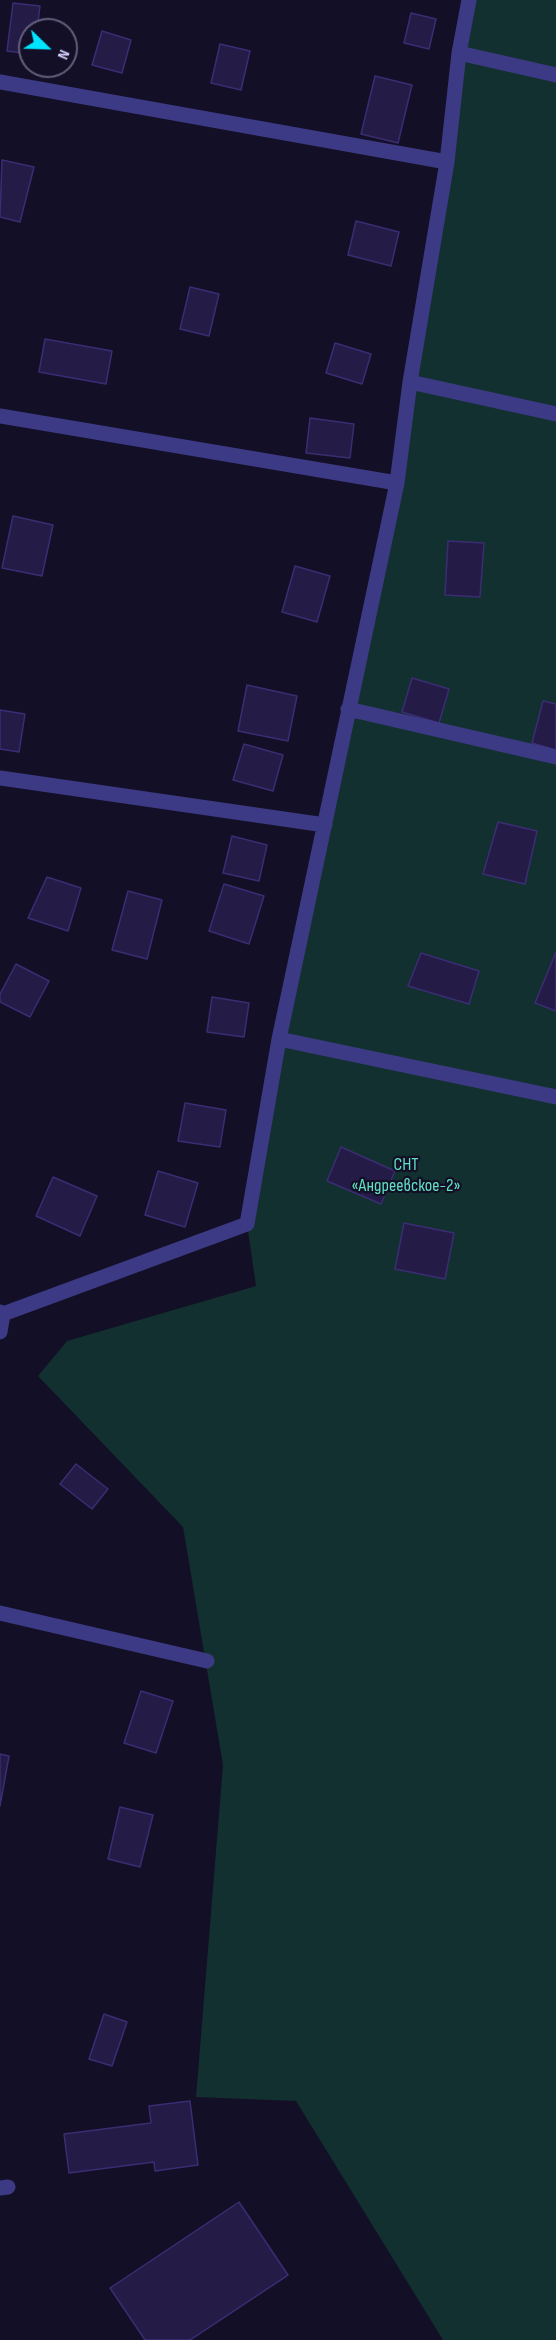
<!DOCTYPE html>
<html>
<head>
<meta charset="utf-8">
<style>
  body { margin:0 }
  #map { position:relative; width:556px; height:2340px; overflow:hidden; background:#130f26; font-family:"Sofia Sans Condensed",sans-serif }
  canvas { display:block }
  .north { position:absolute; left:18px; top:18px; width:60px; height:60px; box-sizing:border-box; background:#130f26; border:2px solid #625e7d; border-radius:50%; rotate:113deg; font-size:16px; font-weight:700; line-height:24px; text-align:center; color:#d9d4ff }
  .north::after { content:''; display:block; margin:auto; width:21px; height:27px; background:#00e5ff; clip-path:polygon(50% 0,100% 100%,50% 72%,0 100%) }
</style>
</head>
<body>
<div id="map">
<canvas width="556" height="2340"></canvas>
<div class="north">N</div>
</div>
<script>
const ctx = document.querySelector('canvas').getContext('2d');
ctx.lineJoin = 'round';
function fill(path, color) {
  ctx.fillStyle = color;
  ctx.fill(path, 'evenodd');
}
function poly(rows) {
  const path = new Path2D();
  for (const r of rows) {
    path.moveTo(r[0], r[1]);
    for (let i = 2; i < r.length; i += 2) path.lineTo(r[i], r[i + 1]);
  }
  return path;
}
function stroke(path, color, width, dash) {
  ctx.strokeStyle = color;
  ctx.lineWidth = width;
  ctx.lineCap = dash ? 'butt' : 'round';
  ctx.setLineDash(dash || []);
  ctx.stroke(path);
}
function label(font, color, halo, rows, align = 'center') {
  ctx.font = font + ' "Sofia Sans Condensed",sans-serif';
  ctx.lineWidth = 4.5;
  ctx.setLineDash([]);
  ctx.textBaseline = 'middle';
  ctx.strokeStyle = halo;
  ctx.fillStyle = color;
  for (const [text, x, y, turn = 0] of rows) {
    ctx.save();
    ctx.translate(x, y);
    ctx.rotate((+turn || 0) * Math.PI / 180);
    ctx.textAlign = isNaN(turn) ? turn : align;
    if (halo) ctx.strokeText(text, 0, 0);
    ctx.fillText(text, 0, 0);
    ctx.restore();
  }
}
const green = poly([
  [469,0,556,0,556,2340,443,2340,296,2101,196,2097,223,1765,183,1527,38,1376,67,1341,256,1286,247,1224,397,483]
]);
const building = poly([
  [13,3,40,6,37,30,30,30,30,54,7,51,13,3],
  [411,13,436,19,429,49,404,43,411,13],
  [102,31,131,40,122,73,92,65,102,31],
  [220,44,250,51,241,90,211,83,220,44],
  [375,76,412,85,398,143,361,134,375,76],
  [2,160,34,167,20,222,0,217,2,160],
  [356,221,399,232,391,266,348,255,356,221],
  [190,287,219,294,209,336,180,329,190,287],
  [45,339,112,351,106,384,39,372,45,339],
  [335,343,371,354,362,384,326,373,335,343],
  [310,418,354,424,350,458,306,453,310,418],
  [13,516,53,525,42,576,2,568,13,516],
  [448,541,484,543,480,597,445,595,448,541],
  [295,566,330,576,317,622,282,612,295,566],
  [412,678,449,689,439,723,402,712,412,678],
  [247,685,297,696,288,741,238,731,247,685],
  [543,701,556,704,556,750,532,743,543,701],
  [0,710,25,714,19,752,0,749,0,710],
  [244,744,283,755,273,791,233,780,244,744],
  [498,822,537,831,525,884,483,874,498,822],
  [232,836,267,845,259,881,223,873,232,836],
  [47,877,81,888,68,931,28,918,47,877],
  [224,884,264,896,249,944,209,931,224,884],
  [128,891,162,900,147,959,112,950,128,891],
  [556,952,556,1011,535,1003,556,952],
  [421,953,479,971,469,1004,408,986,421,953],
  [16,964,49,981,30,1017,0,1002,0,994,16,964],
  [212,997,249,1003,244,1037,207,1032,212,997],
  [185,1103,226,1110,220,1147,178,1141,185,1103],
  [341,1147,395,1171,381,1204,327,1181,341,1147],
  [158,1171,198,1183,185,1227,145,1215,158,1171],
  [53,1177,97,1196,80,1236,36,1216,53,1177],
  [404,1223,454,1233,445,1279,395,1269,404,1223],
  [76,1464,108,1489,92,1509,60,1484,76,1464],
  [141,1691,173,1701,156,1753,124,1743,141,1691],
  [0,1754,9,1756,0,1806,0,1754],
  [120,1807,153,1815,140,1867,108,1859,120,1807],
  [104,2014,127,2022,112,2066,89,2059,104,2014],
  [190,2101,198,2165,155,2171,154,2162,69,2173,64,2134,151,2123,149,2106,190,2101],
  [239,2202,288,2275,190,2340,145,2340,110,2288,239,2202]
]);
const service = poly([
  [459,53,556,75],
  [0,82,447,162],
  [410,382,556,414],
  [0,416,397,483],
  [348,709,556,757],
  [0,778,325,825],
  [279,1039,556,1097],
  [0,1312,3,1314,247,1224,279,1039,397,483,410,382,447,162,459,53,469,0],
  [0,1332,3,1314],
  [0,1613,207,1661],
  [0,2188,8,2187]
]);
const parkNames = [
  ["СНТ",406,1165],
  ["«Андреевское-2»",406,1186]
];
fill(green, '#12302f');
fill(building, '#241b47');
stroke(building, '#3b2d73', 1.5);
stroke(service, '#3d3a85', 15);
label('18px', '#5fe0c0', '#130f26', parkNames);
</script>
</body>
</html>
